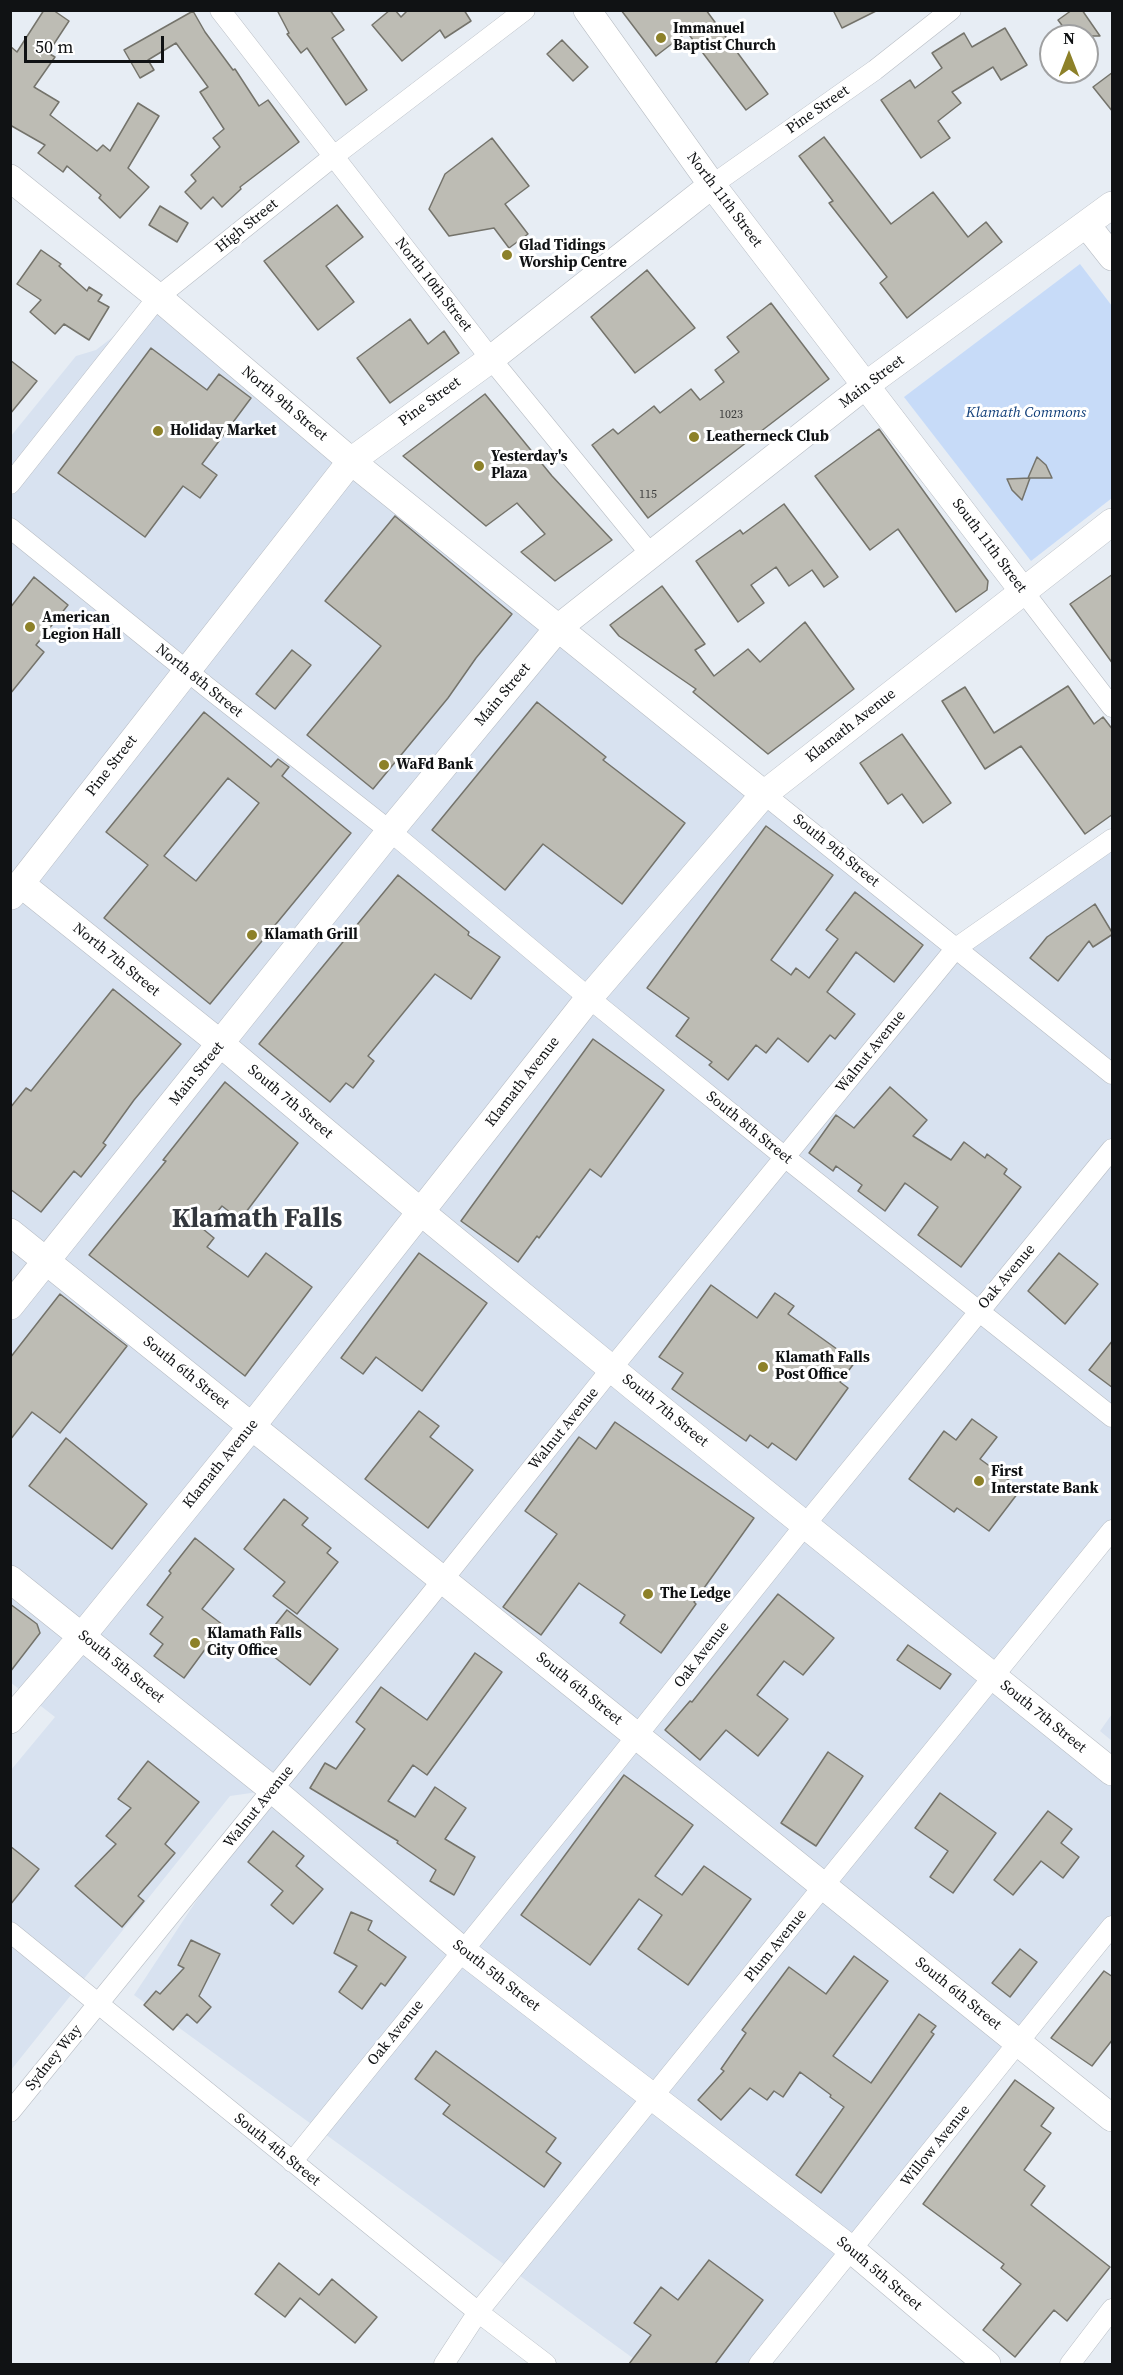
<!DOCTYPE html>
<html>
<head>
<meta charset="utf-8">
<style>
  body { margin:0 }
  #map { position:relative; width:1123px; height:2375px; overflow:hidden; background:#e7edf4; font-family:"Source Serif 4",serif }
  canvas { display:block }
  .frame { position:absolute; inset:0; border:12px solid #101214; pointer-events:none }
  .north { position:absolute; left:1039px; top:24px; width:60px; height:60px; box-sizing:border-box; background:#fff; border:2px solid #9fa0a1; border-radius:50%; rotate:0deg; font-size:16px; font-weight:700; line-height:24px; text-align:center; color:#101214 }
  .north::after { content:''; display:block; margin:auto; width:21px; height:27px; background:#8d8129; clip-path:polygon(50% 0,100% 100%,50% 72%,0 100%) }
  .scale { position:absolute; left:24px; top:36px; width:140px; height:27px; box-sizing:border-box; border:3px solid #101214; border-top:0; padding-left:8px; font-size:18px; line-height:21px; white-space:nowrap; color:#101214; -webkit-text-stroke:4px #fff; paint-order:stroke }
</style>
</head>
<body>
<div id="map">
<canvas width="1123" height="2375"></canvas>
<div class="frame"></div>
<div class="north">N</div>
<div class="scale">50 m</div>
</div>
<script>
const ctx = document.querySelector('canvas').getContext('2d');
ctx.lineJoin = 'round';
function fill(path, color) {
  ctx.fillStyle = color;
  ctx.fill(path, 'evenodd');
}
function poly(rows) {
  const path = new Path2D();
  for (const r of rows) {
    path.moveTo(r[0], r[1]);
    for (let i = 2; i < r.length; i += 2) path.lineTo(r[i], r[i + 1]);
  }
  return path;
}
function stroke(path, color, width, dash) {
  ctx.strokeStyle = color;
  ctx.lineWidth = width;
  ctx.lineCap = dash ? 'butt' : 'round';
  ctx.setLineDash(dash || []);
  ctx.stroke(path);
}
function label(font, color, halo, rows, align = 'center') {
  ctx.font = font + ' "Source Serif 4",serif';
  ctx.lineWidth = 6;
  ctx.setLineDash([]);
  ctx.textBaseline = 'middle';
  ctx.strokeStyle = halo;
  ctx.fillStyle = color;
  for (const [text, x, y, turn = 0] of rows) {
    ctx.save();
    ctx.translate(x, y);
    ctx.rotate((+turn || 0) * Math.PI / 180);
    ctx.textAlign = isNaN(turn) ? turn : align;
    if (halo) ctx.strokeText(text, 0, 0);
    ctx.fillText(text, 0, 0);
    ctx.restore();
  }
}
const built = poly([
  [158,297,956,947,1112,839,1112,1530,995,1678,1112,1772,1112,1924,759,2364,641,2364,134,1995,253,1815,272,1790,230,1796,11,2070,11,1770,55,1717,10,1682,11,436,76,356,96,350,144,313],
  [1112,1714,1112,1741,1100,1731]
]);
const green = poly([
  [1080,264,1112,306,1112,498,1031,561,904,397]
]);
const building = poly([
  [44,10,53,10,69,21,48,53,55,57,34,87,59,102,50,115,97,151,103,145,110,151,138,103,159,116,128,168,149,187,120,218,99,198,101,195,67,166,63,172,38,153,45,145,10,125,10,46,17,52,44,10],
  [277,10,330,10,344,30,332,38,367,90,346,105,307,48,301,53,287,34,289,33,277,10],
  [390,10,395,10,401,17,408,10,464,10,471,21,445,38,440,30,402,61,372,25,390,10],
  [621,10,706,10,768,94,746,110,687,32,656,56,621,10],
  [833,10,878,10,842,28,833,10],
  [1072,10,1082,10,1100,36,1070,36,1058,20,1072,10],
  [193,11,205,32,233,70,235,69,259,106,268,100,299,142,240,187,241,189,222,207,213,197,201,209,185,192,196,181,191,175,220,147,213,138,224,129,200,92,208,87,176,43,148,60,154,70,140,78,124,50,193,11],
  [1005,28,1027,65,1001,80,993,67,952,92,961,103,938,121,950,138,921,158,881,100,910,80,915,88,942,68,932,53,964,33,972,47,1005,28],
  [562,40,588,67,573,81,547,54,562,40],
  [1113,72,1113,112,1093,87,1113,72],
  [824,137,891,224,933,192,968,237,986,222,1002,242,907,318,880,283,887,277,829,203,833,201,799,156,824,137],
  [492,138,529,186,505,204,528,234,509,248,494,228,449,236,429,209,445,174,492,138],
  [337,205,363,237,326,266,354,302,318,330,264,261,337,205],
  [160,206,188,223,177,242,149,225,160,206],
  [41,250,61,264,59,266,87,291,89,287,102,295,98,301,109,307,89,340,64,324,55,334,30,312,41,300,17,284,41,250],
  [647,270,695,328,635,373,591,317,647,270],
  [771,303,829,379,648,518,592,445,613,429,618,434,654,406,660,413,691,389,700,400,724,382,715,370,739,352,727,337,771,303],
  [410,319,428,344,444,331,459,353,390,403,357,358,410,319],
  [151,348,207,390,219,374,251,398,202,464,217,475,200,498,183,486,145,537,58,473,151,348],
  [10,360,37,381,10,414,10,360],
  [485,394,552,476,612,540,555,581,521,552,545,534,517,503,486,526,403,456,485,394],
  [879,429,988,581,987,590,956,612,898,529,870,550,815,476,879,429],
  [1037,457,1046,465,1052,478,1028,478,1037,457],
  [1030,478,1022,500,1012,490,1007,479,1030,478],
  [784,504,838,577,824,587,812,570,789,586,776,567,751,585,764,603,738,622,696,561,740,530,743,534,784,504],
  [395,516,512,614,476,658,448,698,373,789,307,735,381,646,325,601,395,516],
  [1113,574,1113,664,1070,604,1113,574],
  [34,577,68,605,36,645,44,652,10,694,10,608,34,577],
  [662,586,705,644,695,650,714,676,748,649,760,662,805,622,854,689,768,754,693,692,696,689,619,636,610,625,662,586],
  [292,650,311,665,275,709,256,694,292,650],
  [1068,686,1094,724,1103,717,1113,730,1113,814,1085,834,1021,746,985,769,942,701,965,687,994,733,1068,686],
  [537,702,606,757,603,760,685,823,622,904,543,844,505,890,432,830,537,702],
  [204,712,271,767,278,759,289,767,282,776,351,833,210,1004,104,918,148,865,106,832,204,712],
  [228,778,259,803,196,881,164,856,228,778],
  [902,734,951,803,923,823,902,794,888,804,860,763,902,734],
  [766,826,833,875,771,960,791,975,796,968,809,978,838,939,826,930,855,892,923,945,894,982,856,952,827,992,855,1014,835,1039,830,1035,808,1062,778,1038,766,1053,756,1045,728,1080,709,1065,712,1062,676,1036,689,1018,647,988,766,826],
  [398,875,469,932,468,935,500,957,471,999,435,974,368,1056,374,1061,353,1088,346,1083,330,1102,259,1044,398,875],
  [1095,904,1113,934,1093,947,1089,941,1058,981,1030,958,1047,937,1095,904],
  [113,989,181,1044,134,1100,103,1143,106,1145,81,1177,74,1171,41,1212,10,1189,10,1108,26,1088,31,1091,113,989],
  [593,1039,664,1090,601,1177,590,1169,539,1238,537,1236,518,1262,461,1221,593,1039],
  [225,1082,298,1143,240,1220,222,1206,203,1229,214,1238,207,1247,248,1277,266,1253,312,1287,245,1376,89,1255,166,1161,163,1160,225,1082],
  [890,1087,927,1120,913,1136,951,1160,964,1142,985,1158,987,1154,1007,1169,1004,1174,1021,1187,961,1267,918,1235,938,1207,905,1183,885,1211,858,1191,862,1185,836,1166,833,1171,809,1153,836,1115,854,1128,890,1087],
  [419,1253,487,1303,422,1391,376,1357,363,1374,341,1358,419,1253],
  [1059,1253,1098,1284,1065,1324,1028,1291,1059,1253],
  [711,1285,757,1318,775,1293,794,1306,788,1314,855,1362,840,1382,848,1388,796,1460,772,1443,768,1448,750,1435,746,1441,672,1389,683,1373,659,1357,711,1285],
  [60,1294,127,1346,60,1433,32,1412,10,1440,10,1358,60,1294],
  [1113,1340,1113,1388,1089,1370,1113,1340],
  [419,1411,439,1426,430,1437,473,1470,428,1528,365,1479,419,1411],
  [972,1419,997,1437,980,1459,1021,1489,989,1531,957,1508,954,1512,909,1479,944,1431,956,1440,972,1419],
  [615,1422,754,1518,694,1602,696,1604,661,1653,620,1623,625,1615,579,1583,541,1635,503,1607,557,1534,525,1511,579,1437,596,1449,615,1422],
  [66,1438,147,1504,112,1549,29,1486,66,1438],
  [284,1499,308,1518,302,1525,331,1548,327,1553,338,1562,297,1614,273,1596,285,1582,244,1549,284,1499],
  [195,1538,234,1569,202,1609,223,1625,184,1678,154,1656,163,1644,150,1634,163,1617,147,1605,171,1573,169,1571,195,1538],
  [778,1594,834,1638,803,1675,784,1661,757,1695,788,1719,758,1756,726,1730,700,1760,665,1730,690,1701,692,1702,778,1594],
  [10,1604,37,1624,40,1633,10,1672,10,1604],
  [287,1610,338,1649,310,1685,259,1645,287,1610],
  [908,1645,951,1674,940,1689,897,1660,908,1645],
  [475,1653,502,1672,427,1775,413,1765,388,1801,415,1817,435,1787,466,1808,445,1839,475,1857,454,1895,430,1881,436,1870,397,1843,398,1841,310,1788,325,1763,336,1769,365,1729,356,1722,381,1687,427,1720,475,1653],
  [828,1752,863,1776,816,1846,781,1823,828,1752],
  [148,1761,199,1802,165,1844,175,1853,138,1896,144,1901,122,1927,75,1886,116,1844,106,1836,131,1808,118,1799,148,1761],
  [624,1775,693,1825,655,1876,682,1895,704,1866,751,1899,688,1985,638,1949,662,1915,639,1899,590,1965,521,1915,624,1775],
  [940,1793,996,1833,953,1893,930,1877,948,1851,915,1828,940,1793],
  [1048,1811,1072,1829,1061,1843,1079,1857,1063,1878,1041,1861,1013,1895,994,1880,1048,1811],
  [273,1831,304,1856,296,1866,323,1889,293,1924,271,1905,283,1891,248,1862,273,1831],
  [10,1846,39,1869,10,1905,10,1846],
  [351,1912,372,1921,368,1930,406,1957,385,1986,381,1983,362,2009,339,1992,357,1966,334,1953,351,1912],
  [191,1940,220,1954,199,1996,211,2007,197,2023,187,2014,173,2030,144,2005,156,1991,160,1994,184,1968,178,1965,191,1940],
  [1020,1949,1037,1962,1010,1997,992,1983,1020,1949],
  [854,1956,888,1981,833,2056,871,2083,919,2014,936,2026,931,2032,934,2034,821,2193,796,2175,844,2107,830,2097,831,2095,800,2072,783,2097,774,2091,767,2100,750,2088,721,2120,698,2100,724,2071,721,2069,746,2033,742,2030,789,1967,826,1994,854,1956],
  [1104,1971,1113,1977,1113,2039,1092,2066,1051,2038,1104,1971],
  [436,2051,556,2138,546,2152,561,2163,544,2187,443,2114,450,2105,415,2079,436,2051],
  [1015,2080,1054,2108,1041,2126,1051,2133,1024,2170,1045,2186,1031,2205,1110,2267,1067,2321,1054,2310,1015,2357,983,2330,1021,2284,1001,2268,1004,2264,923,2204,1015,2080],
  [709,2260,763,2300,715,2364,629,2364,651,2335,634,2323,661,2287,678,2300,709,2260],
  [279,2263,319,2295,332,2279,377,2317,355,2343,300,2298,285,2317,255,2294,279,2263]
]);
const street = poly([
  [220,10,491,359,652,556],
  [712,185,875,70,951,10],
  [10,484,158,297,334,156,525,10],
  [10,528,207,687,390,831,589,998,786,1158,1112,1417],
  [1023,591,1112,707],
  [764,794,1112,1074],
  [10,1932,478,2312,546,2364],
  [10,2112,425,1602,612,1368,956,948,1112,839],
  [292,2162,620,1757,805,1525,1112,1149],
  [444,2364,478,2312,1112,1530],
  [759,2364,1112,1926],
  [1070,2364,1112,2309]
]);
const secondary = poly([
  [587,10,712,185,1023,591],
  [10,178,158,297,351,461,764,794],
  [1086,224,1112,257],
  [21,884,221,1044,421,1212,635,1388,1112,1772],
  [11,896,351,461,491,359,712,185],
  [10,1232,1112,2118],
  [10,1306,390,831,558,628,866,385,1112,205],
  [10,1579,273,1790,463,1951,852,2250,987,2364],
  [10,1720,82,1636,252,1426,589,998,764,794,1112,522]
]);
const markers = [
  [661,38,6,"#8d8129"],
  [507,255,6,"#8d8129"],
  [158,431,6,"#8d8129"],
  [694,437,6,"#8d8129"],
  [479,466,6,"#8d8129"],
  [30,627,6,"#8d8129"],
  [384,765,6,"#8d8129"],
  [252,935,6,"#8d8129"],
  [763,1367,6,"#8d8129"],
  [979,1481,6,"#8d8129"],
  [648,1594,6,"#8d8129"],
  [195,1643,6,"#8d8129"]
];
const numberNames = [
  ["1023",731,415],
  ["115",648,495]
];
const poiNames = [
  ["Immanuel",673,29],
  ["Baptist Church",673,46],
  ["Glad Tidings",519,246],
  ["Worship Centre",519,263],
  ["Holiday Market",170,431],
  ["Leatherneck Club",706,437],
  ["Yesterday's",491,457],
  ["Plaza",491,474],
  ["American",42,618],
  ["Legion Hall",42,635],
  ["WaFd Bank",396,765],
  ["Klamath Grill",264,935],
  ["Klamath Falls",775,1358],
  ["Post Office",775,1375],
  ["First",991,1472],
  ["Interstate Bank",991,1489],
  ["The Ledge",660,1594],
  ["Klamath Falls",207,1634],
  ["City Office",207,1651]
];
const streetNames = [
  ["Pine Street",818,110,-35],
  ["North 11th Street",724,200,53],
  ["High Street",247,226,-39],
  ["North 10th Street",433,285,52],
  ["Main Street",872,382,-37],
  ["Pine Street",430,402,-36],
  ["North 9th Street",284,404,40],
  ["South 11th Street",989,546,53],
  ["North 8th Street",199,681,39],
  ["Main Street",503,695,-50],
  ["Klamath Avenue",851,726,-38],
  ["Pine Street",112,766,-52],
  ["South 9th Street",836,851,39],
  ["North 7th Street",116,960,39],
  ["Walnut Avenue",871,1052,-51],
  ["Main Street",197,1074,-51],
  ["Klamath Avenue",523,1082,-52],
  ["South 7th Street",290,1102,40],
  ["South 8th Street",749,1128,39],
  ["Oak Avenue",1007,1277,-50],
  ["South 6th Street",186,1373,39],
  ["South 7th Street",665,1411,39],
  ["Walnut Avenue",564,1429,-51],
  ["Klamath Avenue",221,1464,-51],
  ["Oak Avenue",702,1655,-52],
  ["South 5th Street",121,1667,39],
  ["South 6th Street",579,1689,39],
  ["South 7th Street",1043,1717,39],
  ["Walnut Avenue",259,1807,-51],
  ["Plum Avenue",776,1946,-51],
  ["South 5th Street",496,1976,38],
  ["South 6th Street",958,1994,39],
  ["Oak Avenue",396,2033,-51],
  ["Sydney Way",54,2058,-51],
  ["Willow Avenue",936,2146,-51],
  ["South 4th Street",277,2150,39],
  ["South 5th Street",879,2274,40]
];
const parkNames = [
  ["Klamath Commons",1026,413]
];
const townNames = [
  ["Klamath Falls",257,1220]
];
fill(built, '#d8e2f0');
fill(green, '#c7dbf8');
fill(building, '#bdbcb4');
stroke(building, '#74736b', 1.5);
stroke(street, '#b8bdc4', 21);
stroke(secondary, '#b8bdc4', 28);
stroke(street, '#fff', 20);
stroke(secondary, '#fff', 27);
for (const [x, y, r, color] of markers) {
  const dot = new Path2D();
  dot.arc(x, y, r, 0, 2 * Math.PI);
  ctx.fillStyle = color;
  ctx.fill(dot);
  stroke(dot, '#fff', 2);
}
label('12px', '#3b3c3c', null, numberNames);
label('bold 15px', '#101214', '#fff', poiNames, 'left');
label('15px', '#101214', '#fff', streetNames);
label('italic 15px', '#103e79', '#fff', parkNames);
label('bold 27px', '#33373d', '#fff', townNames);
</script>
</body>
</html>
